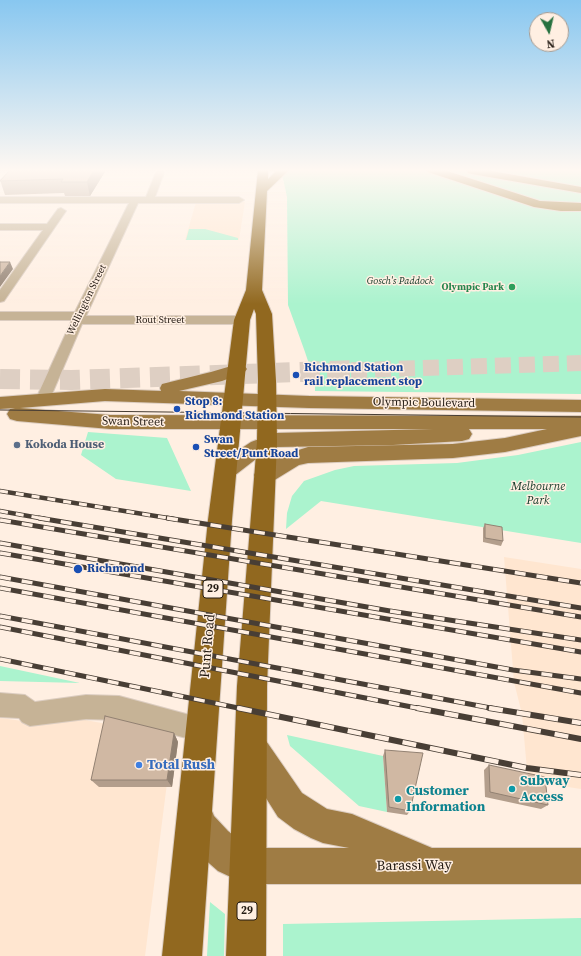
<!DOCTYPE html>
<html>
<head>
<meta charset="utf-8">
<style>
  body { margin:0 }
  #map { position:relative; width:581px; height:956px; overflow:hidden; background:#ffefe2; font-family:"Source Serif 4",serif }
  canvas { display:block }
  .north { position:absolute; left:529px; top:12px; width:40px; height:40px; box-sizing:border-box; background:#ffefe2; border:1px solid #a79a8f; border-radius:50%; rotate:172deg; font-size:11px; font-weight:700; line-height:16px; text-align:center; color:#241b13 }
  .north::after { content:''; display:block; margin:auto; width:14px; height:18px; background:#26713f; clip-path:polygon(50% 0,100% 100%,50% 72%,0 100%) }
</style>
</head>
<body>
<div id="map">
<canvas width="581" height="956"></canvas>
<div class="north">N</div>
</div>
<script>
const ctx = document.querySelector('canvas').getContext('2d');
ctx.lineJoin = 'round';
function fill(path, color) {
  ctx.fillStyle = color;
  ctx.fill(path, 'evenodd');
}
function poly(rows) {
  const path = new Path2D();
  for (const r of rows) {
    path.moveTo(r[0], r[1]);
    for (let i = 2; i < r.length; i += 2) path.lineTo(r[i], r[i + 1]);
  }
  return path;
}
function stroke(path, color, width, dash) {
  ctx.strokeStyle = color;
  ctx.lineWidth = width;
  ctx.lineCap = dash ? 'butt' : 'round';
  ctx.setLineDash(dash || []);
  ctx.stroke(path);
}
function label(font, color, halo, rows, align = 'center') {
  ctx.font = font + ' "Source Serif 4",serif';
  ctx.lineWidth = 3;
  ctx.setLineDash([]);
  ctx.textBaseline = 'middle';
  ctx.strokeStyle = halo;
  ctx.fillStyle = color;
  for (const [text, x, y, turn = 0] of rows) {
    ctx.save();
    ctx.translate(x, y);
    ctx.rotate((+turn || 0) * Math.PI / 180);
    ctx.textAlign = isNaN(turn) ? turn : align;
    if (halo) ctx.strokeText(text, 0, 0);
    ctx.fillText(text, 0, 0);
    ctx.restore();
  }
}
const built = poly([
  [196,202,245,202,239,240,185,240],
  [504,557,581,569,581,789,528,781,522,714,514,682],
  [0,718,30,722,85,720,173,736,145,956,0,956]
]);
const green = poly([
  [276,170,581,170,581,394,315,391,315,382,305,352,288,305,287,197,282,174],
  [189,229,205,229,238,238,238,240,186,240],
  [88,432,167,438,191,491,116,479,81,455],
  [581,442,581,543,321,501,286,529,287,513,292,496,304,481,335,470,354,466,457,463,518,455],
  [0,666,80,683,0,681],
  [287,735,383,756,387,812,359,806,290,746],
  [210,902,225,914,224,956,207,956],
  [581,918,581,956,283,956,283,924]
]);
const highwayTunnelFar1 = poly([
  [327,371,581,363]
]);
const highwayTunnel = poly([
  [0,379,71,380,357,370]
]);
const minor = poly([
  [157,170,165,170,155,197,239,197,244,200,239,203,138,203,86,316,242,316,248,320,242,324,82,324,49,401,47,404,42,406,37,404,35,401,72,320,0,320,0,312,75,312,129,203,0,203,0,197,146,197,157,170],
  [61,208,66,211,4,301,0,302,0,290,43,230,0,230,0,224,47,224,58,209,61,208],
  [0,693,25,695,35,702,86,695,119,696,201,718,210,721,213,730,210,739,201,742,119,720,86,719,30,726,22,722,19,718,0,717,0,693]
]);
const major = poly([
  [238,364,244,365,247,369,244,373,222,381,179,391,309,396,581,400,581,412,309,408,105,401,20,408,110,415,581,416,581,436,505,452,453,458,308,463,299,465,273,481,265,483,257,481,254,475,257,469,283,455,308,447,453,444,505,438,547,429,469,429,472,434,469,439,462,441,393,445,277,447,265,452,234,476,226,478,218,476,215,470,218,464,251,442,275,433,433,429,110,429,17,421,10,419,7,414,10,409,15,408,0,409,0,397,105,389,161,391,160,388,162,384,211,372,238,364],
  [251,730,262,735,302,793,327,809,352,814,432,848,581,848,581,884,248,884,235,879,218,871,202,857,190,840,178,811,183,799,195,794,207,799,214,816,228,831,249,848,349,848,323,843,311,838,294,829,278,817,240,757,235,746,240,735,251,730]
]);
const highway = poly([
  [258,170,268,170,268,179,277,170,289,170,267,191,262,290,272,314,276,381,277,442,267,686,266,956,226,956,237,686,257,442,258,381,256,314,254,309,250,320,232,520,202,956,162,956,208,520,234,320,246,290,258,170],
  [427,170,444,170,540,201,581,203,581,211,561,211,534,207,428,172,427,170],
  [467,170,486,170,581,187,581,193,472,174,468,173,467,170]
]);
const tram = poly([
  [0,410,581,417]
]);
const railFar2 = poly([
  [0,491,174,519],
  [0,511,45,519]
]);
const railFar1 = poly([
  [39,518,581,608],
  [167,518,581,583],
  [0,520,581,617],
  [0,543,390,611,581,640],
  [0,553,581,652],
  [0,577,513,670,581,679],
  [0,588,581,693],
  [0,616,496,709],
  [0,627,422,709],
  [0,659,243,709]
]);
const rail = poly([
  [238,708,527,768,581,775],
  [417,708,581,739],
  [489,708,581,723]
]);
const wall = poly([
  [10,170,106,170,90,196,65,196,64,193,5,195,0,180],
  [485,524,503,541,501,546,483,542,483,528],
  [174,733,178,742,172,787,99,787,91,780],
  [385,750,410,811,407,815,387,812,383,756],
  [489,765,548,805,541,809,485,797,484,770]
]);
const shadedWall = poly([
  [94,170,106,170,90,196,87,182],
  [10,262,13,269,0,287,0,276],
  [174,733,178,742,172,787,167,780]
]);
const building = poly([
  [10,170,94,170,87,182,61,182,63,179,0,181,10,170],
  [0,262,10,262,0,276,0,262],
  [485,524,502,527,503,541,485,538,485,524],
  [105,716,174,733,167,780,91,780,105,716],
  [385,750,423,753,410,811,389,807,385,750],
  [489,765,545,777,548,805,490,792,489,765]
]);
const markers = [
  [512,287,4,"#2e9e5b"],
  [296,375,4,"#1a4fb4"],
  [177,409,4,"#1a4fb4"],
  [17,445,4,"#5c6f8a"],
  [196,447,4,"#1a4fb4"],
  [78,569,5,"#1a4fb4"],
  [139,765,4,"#3f7fe0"],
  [512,789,4,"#0f9aa8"],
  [398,799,4,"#0f9aa8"]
];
const farParknames = [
  ["Gosch's Paddock",400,281]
];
const farLeisurenames = [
  ["Olympic Park",504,287]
];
const farStreetnames = [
  ["Wellington Street",87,300,-64],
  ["Rout Street",160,320]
];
const shields = [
  [213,589,20],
  [247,911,20]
];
const shieldNames = [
  ["29",213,589],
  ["29",247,911]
];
const transitNames = [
  ["Richmond Station",304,368],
  ["rail replacement stop",304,382],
  ["Stop 8:",185,402],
  ["Richmond Station",185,416],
  ["Swan",204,440],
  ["Street/Punt Road",204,454],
  ["Richmond",87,569]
];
const streetNames = [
  ["Olympic Boulevard",424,403,1],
  ["Swan Street",133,422,1]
];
const serviceNames = [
  ["Kokoda House",25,445]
];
const parkNames = [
  ["Melbourne",538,487],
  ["Park",538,501]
];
const nearStreetnames = [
  ["Punt Road",208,646,-85],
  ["Barassi Way",414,866,-1]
];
const nearShopnames = [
  ["Total Rush",147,765]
];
const nearCulturenames = [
  ["Subway",520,781],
  ["Access",520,797],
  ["Customer",406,791],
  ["Information",406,807]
];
fill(built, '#ffe6d0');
fill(green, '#abf3ce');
stroke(highwayTunnelFar1, '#decfc3', 16, [16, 8]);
stroke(highwayTunnel, '#decfc3', 20, [20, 10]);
stroke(minor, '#dccdc1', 2);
stroke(major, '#dccdc1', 2);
stroke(highway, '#dccdc1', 2);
fill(minor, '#c6b396');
fill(major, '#9f7c44');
fill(highway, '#91681f');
stroke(tram, '#483e35', 1);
stroke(railFar2, '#483e35', 4.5);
stroke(railFar1, '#483e35', 5);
stroke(rail, '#483e35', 6);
stroke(railFar2, '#ffefe2', 3, [8]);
stroke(railFar1, '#ffefe2', 3.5, [11]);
stroke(rail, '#ffefe2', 4.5, [14]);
fill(wall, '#b39e8c');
fill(shadedWall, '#928172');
fill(building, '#d0b8a3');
stroke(building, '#928172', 1);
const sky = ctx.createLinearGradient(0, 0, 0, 304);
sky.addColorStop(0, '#88c7f0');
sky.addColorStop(0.56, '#fff8f2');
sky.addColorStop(1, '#fff8f200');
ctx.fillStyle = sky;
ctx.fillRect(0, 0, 581, 304);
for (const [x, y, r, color] of markers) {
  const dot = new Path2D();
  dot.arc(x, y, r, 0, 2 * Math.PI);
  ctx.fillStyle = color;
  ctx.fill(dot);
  stroke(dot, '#ffefe2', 1.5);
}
label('italic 10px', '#113726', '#ffefe2', farParknames);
label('bold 10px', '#27864d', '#ffefe2', farLeisurenames, 'right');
label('10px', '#241b13', '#ffefe2', farStreetnames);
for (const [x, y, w] of shields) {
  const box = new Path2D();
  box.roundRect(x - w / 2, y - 9, w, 18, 3);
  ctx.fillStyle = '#ffefe2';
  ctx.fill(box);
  stroke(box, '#241b13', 1);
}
label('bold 11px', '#241b13', null, shieldNames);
label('bold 12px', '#164399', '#ffefe2', transitNames, 'left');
label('12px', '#241b13', '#ffefe2', streetNames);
label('bold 12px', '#4e5e75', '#ffefe2', serviceNames, 'left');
label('italic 12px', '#113726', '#ffefe2', parkNames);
label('14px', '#241b13', '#ffefe2', nearStreetnames);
label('bold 14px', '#366cbe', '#ffefe2', nearShopnames, 'left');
label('bold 14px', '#0d838f', '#ffefe2', nearCulturenames, 'left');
</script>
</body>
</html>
